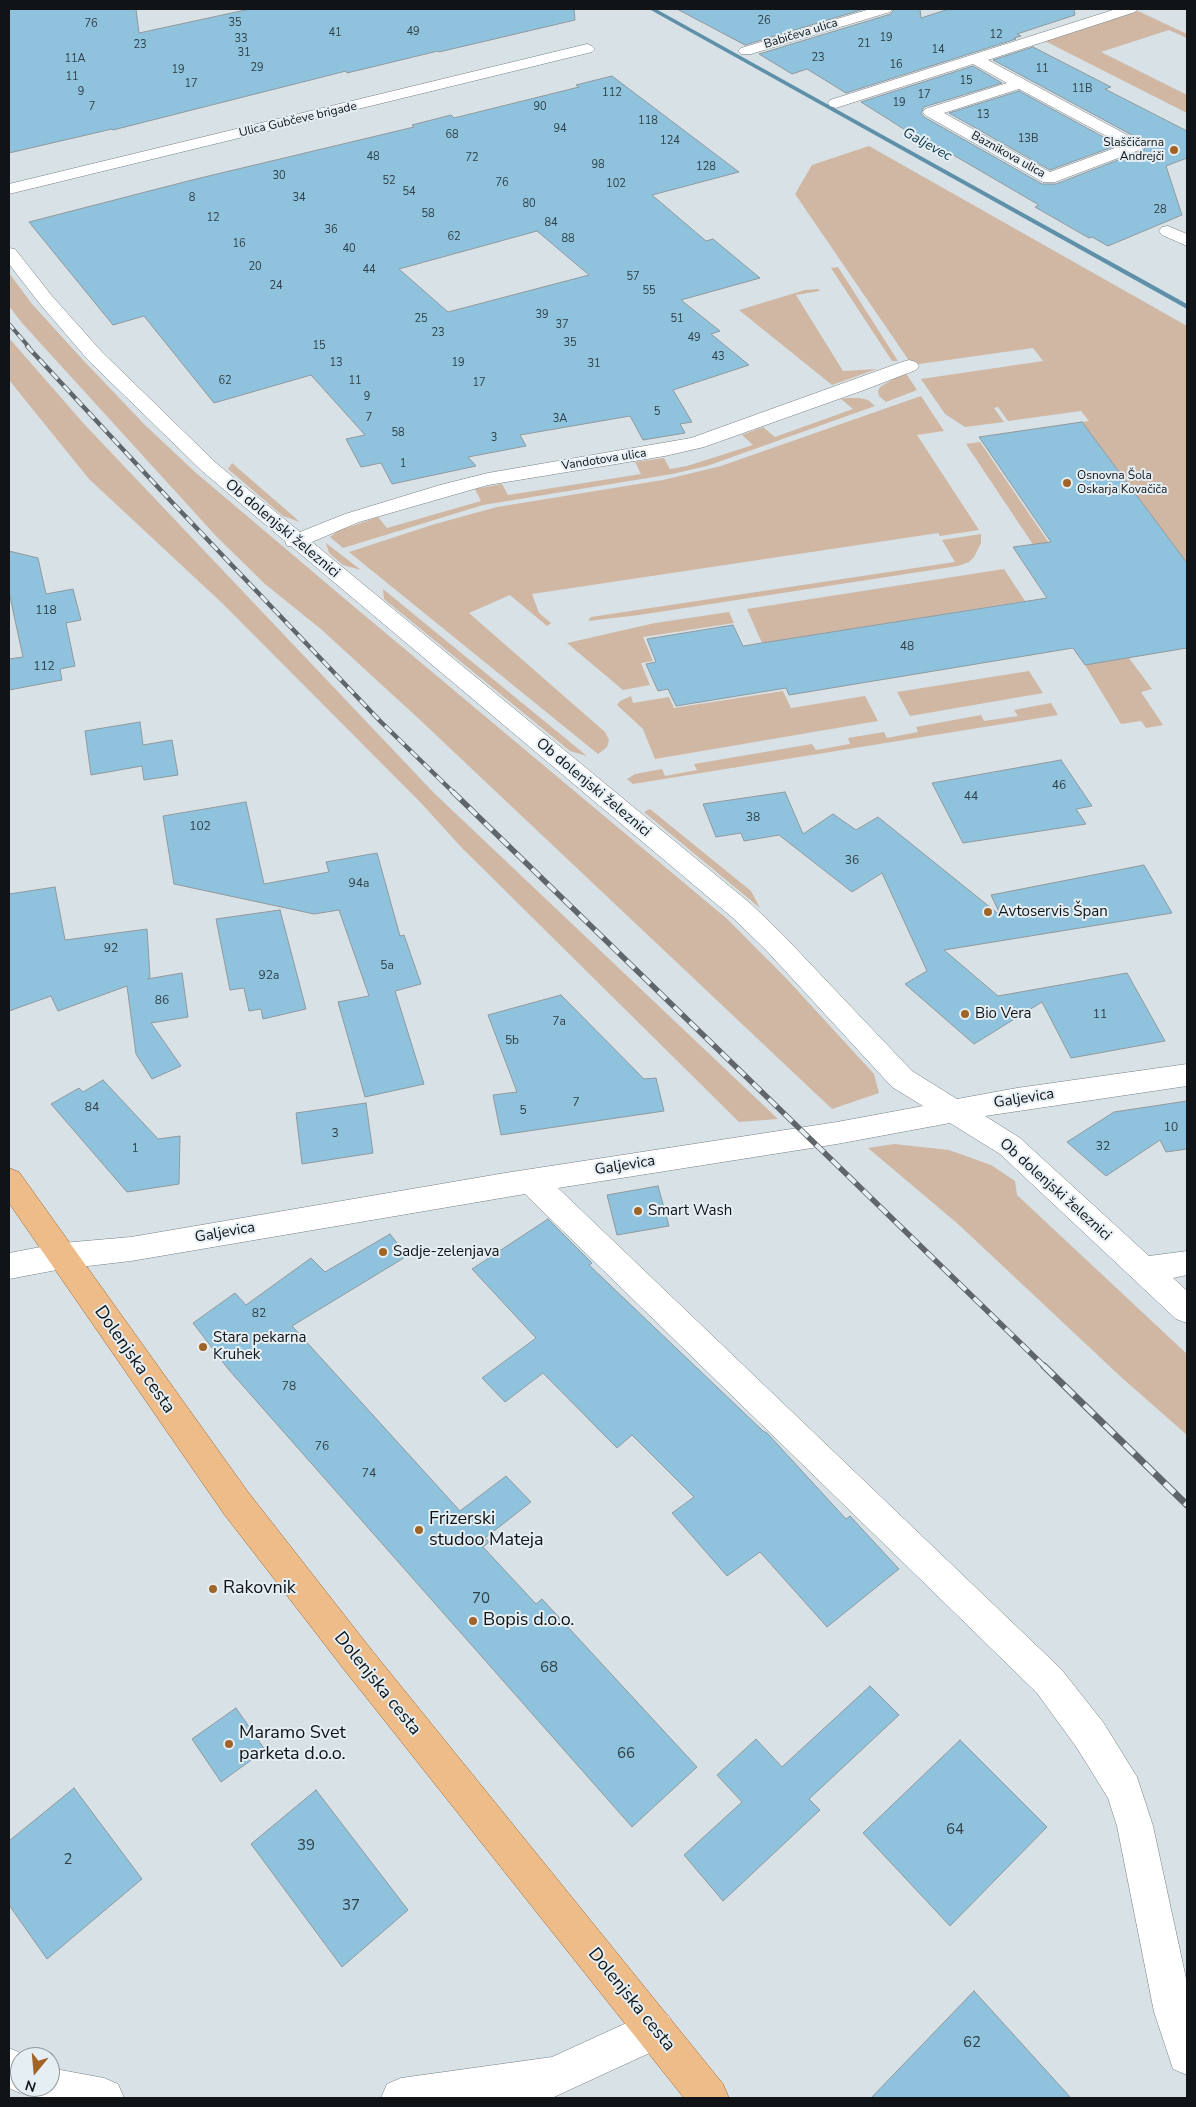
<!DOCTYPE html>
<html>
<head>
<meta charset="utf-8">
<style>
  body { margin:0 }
  #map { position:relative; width:1196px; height:2107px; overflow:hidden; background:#d7e1e6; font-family:"Nunito Sans",sans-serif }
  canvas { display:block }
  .frame { position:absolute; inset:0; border:10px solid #111416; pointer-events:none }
  .north { position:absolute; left:10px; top:2047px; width:50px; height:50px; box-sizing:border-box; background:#e4eef3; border:1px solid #90979b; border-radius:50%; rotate:197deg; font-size:14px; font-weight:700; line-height:20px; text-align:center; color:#111416 }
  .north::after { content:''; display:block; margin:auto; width:18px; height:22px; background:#a06427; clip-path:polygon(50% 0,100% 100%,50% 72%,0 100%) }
</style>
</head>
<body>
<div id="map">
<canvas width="1196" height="2107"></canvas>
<div class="frame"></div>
<div class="north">N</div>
</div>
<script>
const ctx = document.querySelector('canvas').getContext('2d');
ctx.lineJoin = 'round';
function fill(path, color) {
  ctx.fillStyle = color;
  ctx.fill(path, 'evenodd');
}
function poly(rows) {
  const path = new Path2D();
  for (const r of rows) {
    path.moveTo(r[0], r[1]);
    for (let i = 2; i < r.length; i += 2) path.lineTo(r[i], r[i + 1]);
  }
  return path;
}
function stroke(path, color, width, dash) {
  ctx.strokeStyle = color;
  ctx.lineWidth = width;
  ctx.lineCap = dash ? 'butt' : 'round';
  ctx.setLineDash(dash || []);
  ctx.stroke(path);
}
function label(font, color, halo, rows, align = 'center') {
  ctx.font = font + ' "Nunito Sans",sans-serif';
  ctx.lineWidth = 4;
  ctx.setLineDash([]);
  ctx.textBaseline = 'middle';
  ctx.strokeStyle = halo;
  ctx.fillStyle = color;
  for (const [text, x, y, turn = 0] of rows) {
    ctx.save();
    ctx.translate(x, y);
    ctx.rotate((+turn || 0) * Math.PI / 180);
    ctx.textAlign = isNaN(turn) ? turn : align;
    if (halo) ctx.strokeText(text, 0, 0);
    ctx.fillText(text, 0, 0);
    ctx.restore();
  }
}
const green = poly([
  [1138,11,1187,34,1187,38,1169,30,1101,52,1185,94,1187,94,1187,113,1045,41],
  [869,146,1187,326,1187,563,1082,422,1089,421,1081,411,1008,421,998,407,994,408,1004,422,965,427,945,414,921,379,1043,361,1033,348,912,365,795,194,812,165],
  [838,267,898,361,892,361,831,268],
  [9,273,32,304,83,360,145,425,195,472,345,599,726,918,785,977,874,1074,879,1093,832,1109,419,719,322,630,265,584,216,536,22,323,9,306],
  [818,289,820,291,796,295,843,371,877,369,832,385,739,310,805,290],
  [9,338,85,425,434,793,778,1119,739,1122,461,847,422,804,222,603,89,479,9,380],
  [905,372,917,390,886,402,879,396,878,391,880,387],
  [921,396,944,431,917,435,979,530,940,536,938,533,532,594,539,613,551,623,547,626,510,595,469,613,605,732,609,740,607,747,598,754,349,552,435,524,497,507,663,480,721,466],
  [847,398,860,398,868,400,875,406,707,466,672,474,483,505,343,548,330,537,338,531,378,517,387,528,481,501,475,489,502,484,508,495,641,474,635,462,664,458,670,469,687,466,753,445,742,435,763,427,775,437,853,409,841,399],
  [980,442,1064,565,1048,567,966,444],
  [232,463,300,522,283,516,228,469],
  [981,534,981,543,974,557,969,562,958,566,639,615,588,621,591,617,955,562,942,540],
  [326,543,361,570,343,565,329,553],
  [1004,569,1025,601,762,643,747,609],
  [383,589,587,756,570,751,384,599],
  [729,612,734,623,643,637,653,661,641,663,650,685,623,690,567,643,655,623],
  [1129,658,1152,689,1141,692,1163,725,1146,728,1141,721,1121,724,1085,665],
  [1029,671,1043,693,910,716,897,692],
  [783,691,791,708,865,696,878,721,655,759,643,729,617,705,620,701,631,696,633,703,669,697,674,708],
  [1051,703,1058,715,633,784,627,779,635,774,662,769,665,776,697,770,694,764,812,744,816,750,850,744,848,738,884,732,887,738,918,732,916,727,981,715,984,721,1018,716,1014,710],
  [650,809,751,891,760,908,644,812],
  [894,1144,949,1150,991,1165,1015,1181,1017,1195,1187,1354,1187,1435,1121,1377,958,1224,868,1148]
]);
const stream = poly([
  [649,9,656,9,1187,304,1187,309,649,9]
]);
const building = poly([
  [9,9,136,9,139,33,250,9,574,9,575,20,439,52,438,51,347,73,346,71,113,130,112,129,9,153,9,9],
  [677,9,864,9,745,45,677,9],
  [894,9,920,9,921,18,949,9,1074,9,1075,15,1017,34,1021,36,1014,38,1016,39,846,93,807,69,792,74,759,54,891,14,894,9],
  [1033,47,1111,87,1105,89,1187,131,1187,158,1166,166,1182,215,1108,246,1092,237,1089,238,1035,207,1039,205,931,142,926,143,861,102,973,66,1002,83,924,107,921,113,924,117,1042,184,1056,184,1144,150,1146,145,1143,141,993,60,1033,47],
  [612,76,739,172,652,195,706,241,713,239,760,278,681,300,720,331,711,334,749,365,673,390,692,422,680,424,685,433,643,440,630,416,520,435,526,446,468,457,476,466,392,484,381,463,361,467,346,439,365,435,311,375,214,403,144,316,113,325,29,222,196,179,414,127,412,125,451,115,454,118,579,87,576,85,612,76],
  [537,231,589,275,448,312,399,269,537,231],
  [1019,91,1118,145,1050,170,949,113,1019,91],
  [1082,422,1187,563,1187,648,1085,665,1073,648,789,695,786,688,676,706,668,689,658,691,646,664,656,662,647,639,733,625,743,646,1047,598,1013,547,1051,542,979,437,1082,422],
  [9,551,38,558,46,594,73,589,81,620,66,623,75,666,60,669,62,680,9,690,9,659,23,657,9,592,9,551],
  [140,722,143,745,172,740,178,775,144,780,142,766,91,775,85,731,140,722],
  [1061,760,1092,806,1076,809,1086,824,963,843,932,783,1061,760],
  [785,792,803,834,833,814,856,830,878,817,1001,916,991,895,1144,865,1172,913,944,950,998,996,1127,973,1165,1041,1071,1058,1042,1002,974,1044,905,984,927,971,882,873,852,892,779,835,744,841,741,833,716,837,703,804,785,792],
  [246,802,264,884,329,872,326,862,377,853,400,936,404,935,421,984,395,991,424,1084,365,1097,338,1002,369,996,339,910,314,914,174,884,163,816,246,802],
  [55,887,65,940,147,929,150,977,147,979,182,973,188,1017,151,1023,181,1066,152,1079,136,1054,127,986,58,1011,51,996,9,1011,9,894,55,887],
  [280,910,306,1009,263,1019,261,1009,249,1011,244,988,230,990,216,919,280,910],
  [561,995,644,1079,656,1078,664,1111,501,1135,493,1095,517,1092,488,1015,561,995],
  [103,1080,158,1139,180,1136,179,1184,127,1192,51,1104,79,1088,83,1092,103,1080],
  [1187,1101,1187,1149,1166,1152,1160,1140,1106,1176,1067,1142,1114,1112,1187,1101],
  [366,1103,373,1153,302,1164,296,1113,366,1103],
  [658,1186,669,1226,617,1235,607,1195,658,1186],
  [548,1219,592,1263,589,1265,763,1431,767,1433,846,1519,850,1516,899,1569,827,1627,760,1552,727,1576,672,1513,694,1497,632,1435,617,1448,543,1373,505,1402,482,1378,536,1338,472,1269,548,1219],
  [390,1234,407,1256,292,1326,460,1511,506,1476,531,1502,485,1538,489,1542,483,1547,536,1604,542,1599,697,1767,632,1827,229,1370,193,1323,235,1293,246,1305,311,1258,325,1272,390,1234],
  [870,1686,899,1715,809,1799,820,1810,723,1901,684,1855,742,1802,717,1775,756,1739,782,1767,870,1686],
  [236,1708,265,1750,221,1782,192,1739,236,1708],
  [960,1740,1047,1827,950,1926,863,1833,960,1740],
  [74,1788,142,1879,47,1959,9,1905,9,1841,74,1788],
  [316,1790,408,1910,342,1967,251,1844,316,1790],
  [974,1991,1071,2098,871,2098,974,1991]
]);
const minor = poly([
  [870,9,892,9,890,12,751,54,741,54,738,51,741,48,870,9],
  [1116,9,1137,9,1135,12,988,60,1142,143,1144,146,1142,149,1055,182,1043,182,925,115,923,112,925,109,1007,83,973,64,842,106,836,108,830,106,828,103,830,100,1116,9],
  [1019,89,1123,145,1050,172,944,113,1019,89],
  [587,44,592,46,595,49,592,52,9,194,9,184,587,44],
  [1168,226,1187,234,1187,246,1162,235,1159,231,1162,227,1168,226],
  [9,248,15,249,52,296,102,352,216,463,300,532,345,514,440,485,488,473,691,438,902,362,909,360,916,362,919,366,916,370,864,390,704,447,665,456,488,485,359,522,312,542,751,904,784,936,912,1071,957,1099,1017,1088,1187,1064,1187,1086,985,1116,1020,1138,1149,1256,1187,1251,1187,1275,1173,1278,1187,1291,1187,1323,1176,1319,1000,1154,950,1123,837,1144,558,1188,1061,1669,1103,1722,1137,1777,1153,1826,1187,1983,1187,2075,1173,2069,1154,2012,1117,1826,1108,1798,1077,1748,1037,1693,525,1194,131,1261,62,1269,9,1279,9,1253,62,1243,131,1237,505,1173,837,1122,923,1106,892,1087,766,950,733,918,291,546,287,546,285,541,202,471,88,360,40,304,9,264,9,248],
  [655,2010,669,2016,675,2030,669,2044,554,2097,381,2098,387,2084,401,2078,552,2057,655,2010],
  [9,2048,30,2057,20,2057,20,2087,50,2087,50,2068,104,2078,118,2084,124,2098,32,2098,28,2090,20,2093,9,2088,9,2048]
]);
const major = poly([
  [9,1168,19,1172,248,1492,370,1648,723,2084,729,2098,684,2098,346,1672,224,1514,9,1203,9,1168]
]);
const railFar3 = poly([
  [9,324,29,347]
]);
const railFar2 = poly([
  [27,346,168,498,380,721,454,793]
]);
const railFar1 = poly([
  [453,792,1045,1367]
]);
const rail = poly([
  [1044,1366,1187,1505]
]);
const markers = [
  [1174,150,5,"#a06427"],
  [1067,483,5,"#a06427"],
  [988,912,5,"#a06427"],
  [965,1014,5,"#a06427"],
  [638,1211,5,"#a06427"],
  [383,1252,5,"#a06427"],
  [203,1347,5,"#a06427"],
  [419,1530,5,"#a06427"],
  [213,1589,5,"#a06427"],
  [473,1621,5,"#a06427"],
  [229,1744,5,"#a06427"]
];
const farNumbernames = [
  ["26",764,21],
  ["35",235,23],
  ["76",91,24],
  ["49",413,32],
  ["41",335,33],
  ["12",996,35],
  ["19",886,38],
  ["33",241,39],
  ["21",864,44],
  ["23",140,45],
  ["14",938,50],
  ["31",244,53],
  ["23",818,58],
  ["11A",75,59],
  ["16",896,65],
  ["29",257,68],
  ["11",1042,69],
  ["19",178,70],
  ["11",72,77],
  ["15",966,81],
  ["17",191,84],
  ["11B",1082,89],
  ["9",81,92],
  ["112",612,93],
  ["17",924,95],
  ["19",899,103],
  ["7",92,107],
  ["90",540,107],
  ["13",983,115],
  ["118",648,121],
  ["94",560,129],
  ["68",452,135],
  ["13B",1028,139],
  ["124",670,141],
  ["48",373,157],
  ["72",472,158],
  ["98",598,165],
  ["128",706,167],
  ["30",279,176],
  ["52",389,181],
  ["76",502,183],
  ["102",616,184],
  ["54",409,192],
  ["8",192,198],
  ["34",299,198],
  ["80",529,204],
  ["28",1160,210],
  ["58",428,214],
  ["12",213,218],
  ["84",551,223],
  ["36",331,230],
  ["62",454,237],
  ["88",568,239],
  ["16",239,244],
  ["40",349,249],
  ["20",255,267],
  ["44",369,270],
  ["57",633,277],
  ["24",276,286],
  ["55",649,291],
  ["39",542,315],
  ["25",421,319],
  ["51",677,319],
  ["37",562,325],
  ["23",438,333],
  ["49",694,338],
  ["35",570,343],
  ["15",319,346],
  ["43",718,357],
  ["13",336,363],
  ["19",458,363],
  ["31",594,364],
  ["62",225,381],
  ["11",355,381],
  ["17",479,383],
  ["9",367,397],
  ["5",657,412],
  ["7",369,418],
  ["3A",560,419],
  ["58",398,433],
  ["3",494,438],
  ["1",403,464]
];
const farStreetnames = [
  ["Babičeva ulica",801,34,-17],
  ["Ulica Gubčeve brigade",298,120,-13],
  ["Baznikova ulica",1008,155,29],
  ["Vandotova ulica",604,460,-9]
];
const farPoinames = [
  ["Slaščičarna",1164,143],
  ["Andrejči",1164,157],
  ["Osnovna Šola",1077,476,"left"],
  ["Oskarja Kovačiča",1077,490,"left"]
];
const numberNames = [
  ["118",46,611],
  ["48",907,647],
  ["112",44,667],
  ["46",1059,786],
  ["44",971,797],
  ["38",753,818],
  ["102",200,827],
  ["36",852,861],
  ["94a",359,884],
  ["92",111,949],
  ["5a",387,966],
  ["92a",269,976],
  ["86",162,1001],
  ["11",1100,1015],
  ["7a",559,1022],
  ["5b",512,1041],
  ["7",576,1103],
  ["84",92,1108],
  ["5",523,1111],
  ["10",1171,1128],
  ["3",335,1134],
  ["32",1103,1147],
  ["1",135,1149],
  ["82",259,1314],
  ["78",289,1387],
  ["76",322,1447],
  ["74",369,1474]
];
const farWaternames = [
  ["Galjevec",927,145,29]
];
const streetNames = [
  ["Ob dolenjski železnici",282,529,40],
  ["Ob dolenjski železnici",593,788,40],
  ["Galjevica",1024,1099,-9],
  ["Galjevica",625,1166,-9],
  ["Ob dolenjski železnici",1055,1190,42],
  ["Galjevica",225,1233,-10]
];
const poiNames = [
  ["Avtoservis Špan",998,912],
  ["Bio Vera",975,1014],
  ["Smart Wash",648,1211],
  ["Sadje-zelenjava",393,1252],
  ["Stara pekarna",213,1338],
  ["Kruhek",213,1355]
];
const nearNumbernames = [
  ["70",481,1599],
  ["68",549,1668],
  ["66",626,1754],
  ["64",955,1830],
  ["39",306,1846],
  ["2",68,1860],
  ["37",351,1906],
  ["62",972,2043]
];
const nearStreetnames = [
  ["Dolenjska cesta",134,1360,55],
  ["Dolenjska cesta",377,1684,51],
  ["Dolenjska cesta",631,2000,51]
];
const nearPoinames = [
  ["Frizerski",429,1520],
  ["studoo Mateja",429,1541],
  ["Rakovnik",223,1589],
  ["Bopis d.o.o.",483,1621],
  ["Maramo Svet",239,1734],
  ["parketa d.o.o.",239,1755]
];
fill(green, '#d0b7a3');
fill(stream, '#5f90a9');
fill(building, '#8fc2dc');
stroke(building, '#90999e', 1);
stroke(minor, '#767f84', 1);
stroke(major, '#9a642d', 1);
fill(minor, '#fff');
fill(major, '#eebc88');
stroke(railFar3, '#5f6568', 4);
stroke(railFar2, '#5f6568', 4.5);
stroke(railFar1, '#5f6568', 5.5);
stroke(rail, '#5f6568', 7);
stroke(railFar3, '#e4eef3', 2.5, [7]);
stroke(railFar2, '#e4eef3', 3, [9]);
stroke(railFar1, '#e4eef3', 4, [11]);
stroke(rail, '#e4eef3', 5, [14]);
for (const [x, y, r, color] of markers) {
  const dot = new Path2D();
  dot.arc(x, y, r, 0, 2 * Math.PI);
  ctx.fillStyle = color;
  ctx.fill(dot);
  stroke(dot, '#e4eef3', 2);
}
label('11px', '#304048', null, farNumbernames);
label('12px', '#111416', '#e4eef3', farStreetnames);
label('12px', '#111416', '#e4eef3', farPoinames, 'right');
label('12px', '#304048', null, numberNames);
label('italic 14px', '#0a374a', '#e4eef3', farWaternames);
label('15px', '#111416', '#e4eef3', streetNames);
label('15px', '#111416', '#e4eef3', poiNames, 'left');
label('15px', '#304048', null, nearNumbernames);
label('18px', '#111416', '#e4eef3', nearStreetnames);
label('18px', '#111416', '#e4eef3', nearPoinames, 'left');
</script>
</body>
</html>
